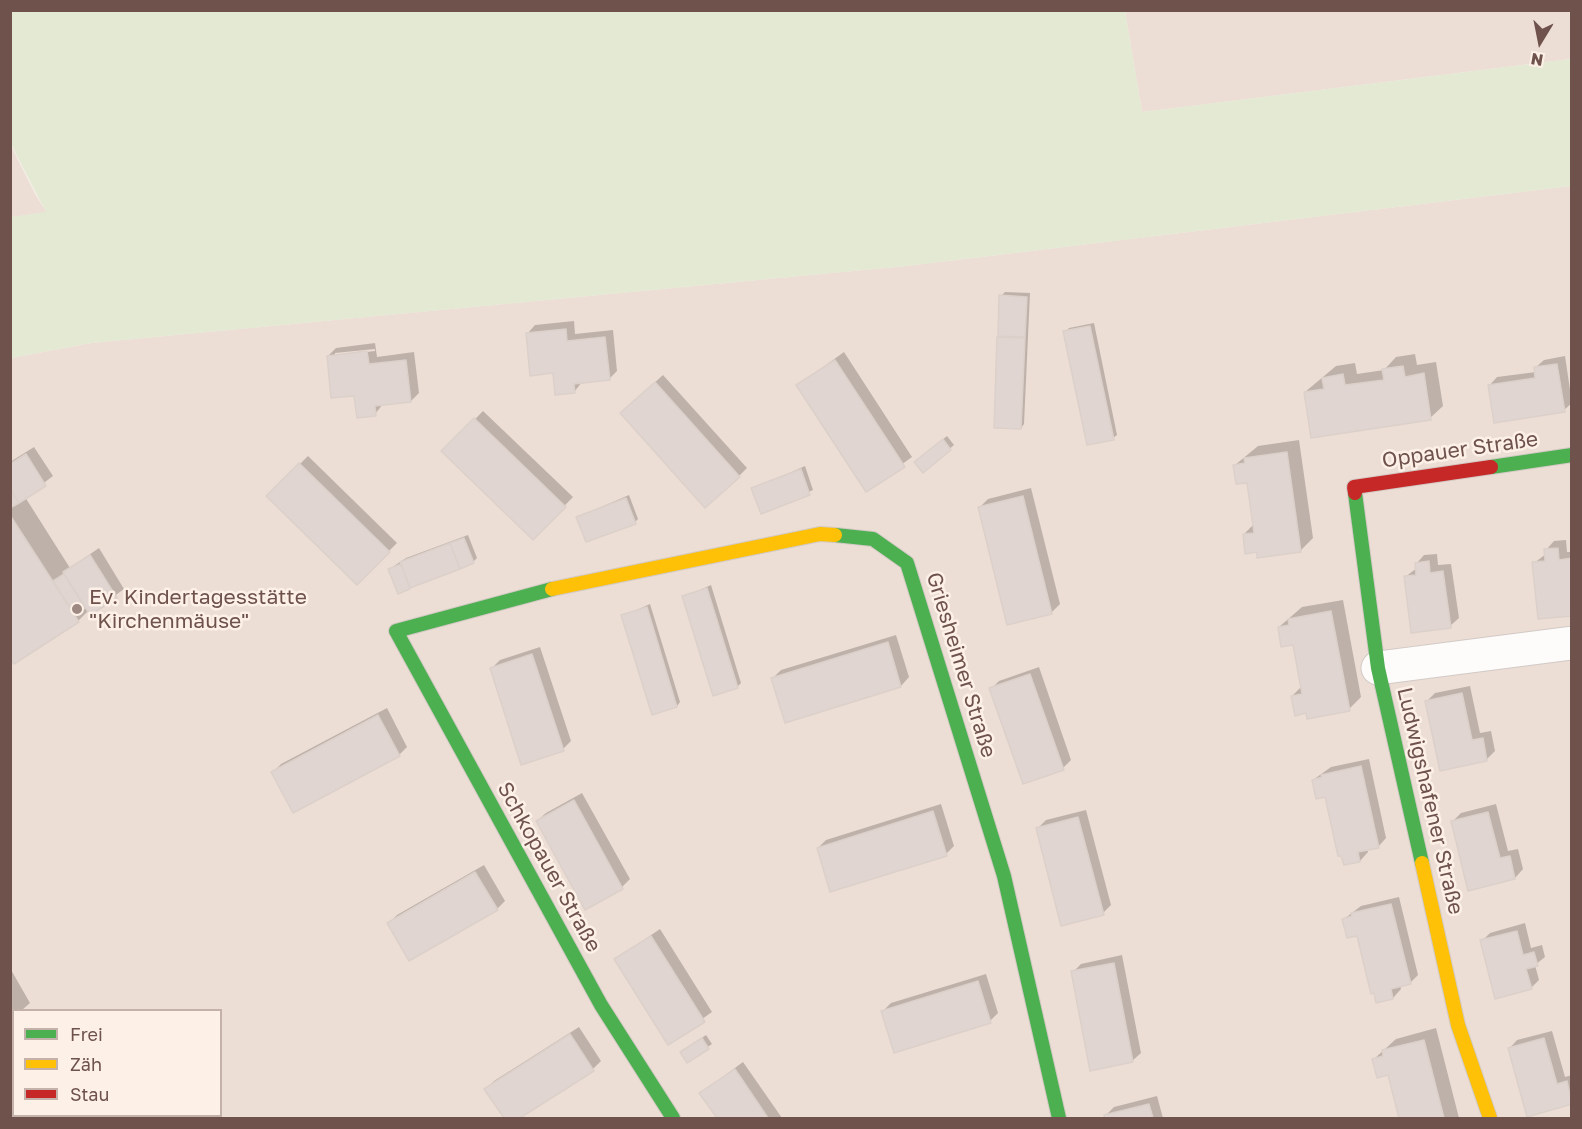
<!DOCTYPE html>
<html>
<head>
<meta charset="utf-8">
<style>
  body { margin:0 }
  #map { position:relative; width:1582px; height:1129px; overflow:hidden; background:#f4ede7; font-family:"Golos Text",sans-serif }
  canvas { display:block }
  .frame { position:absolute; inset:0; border:12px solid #6e524b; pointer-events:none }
  .legend { position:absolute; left:12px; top:1009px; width:210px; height:108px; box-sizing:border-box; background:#fdf1e7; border:2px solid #c4b1a9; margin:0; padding:8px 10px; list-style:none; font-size:18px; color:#6e524b }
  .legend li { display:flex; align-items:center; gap:12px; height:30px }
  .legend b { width:30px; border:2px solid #c4b1a9 }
  .north { position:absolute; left:1510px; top:12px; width:60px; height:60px; -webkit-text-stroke:4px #fdf1e7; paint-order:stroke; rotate:190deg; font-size:16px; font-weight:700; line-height:24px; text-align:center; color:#6e524b }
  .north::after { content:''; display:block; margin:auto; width:21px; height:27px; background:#6e524b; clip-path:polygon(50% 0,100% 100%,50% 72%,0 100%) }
</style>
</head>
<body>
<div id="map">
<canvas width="1582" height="1129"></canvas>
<div class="frame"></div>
<ul class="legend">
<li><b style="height:8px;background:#4caf50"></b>Frei</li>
<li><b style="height:8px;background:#ffc107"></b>Zäh</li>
<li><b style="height:8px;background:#c62828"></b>Stau</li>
</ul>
<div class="north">N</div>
</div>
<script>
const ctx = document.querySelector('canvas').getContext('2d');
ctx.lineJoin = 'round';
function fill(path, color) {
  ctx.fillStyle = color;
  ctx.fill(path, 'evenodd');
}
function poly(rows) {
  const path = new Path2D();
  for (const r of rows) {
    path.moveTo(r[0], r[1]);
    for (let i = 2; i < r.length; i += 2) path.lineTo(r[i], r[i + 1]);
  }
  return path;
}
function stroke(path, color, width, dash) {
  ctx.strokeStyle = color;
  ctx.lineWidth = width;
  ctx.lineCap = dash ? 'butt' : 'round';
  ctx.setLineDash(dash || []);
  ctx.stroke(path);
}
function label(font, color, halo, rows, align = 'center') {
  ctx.font = font + ' "Golos Text",sans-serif';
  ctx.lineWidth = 5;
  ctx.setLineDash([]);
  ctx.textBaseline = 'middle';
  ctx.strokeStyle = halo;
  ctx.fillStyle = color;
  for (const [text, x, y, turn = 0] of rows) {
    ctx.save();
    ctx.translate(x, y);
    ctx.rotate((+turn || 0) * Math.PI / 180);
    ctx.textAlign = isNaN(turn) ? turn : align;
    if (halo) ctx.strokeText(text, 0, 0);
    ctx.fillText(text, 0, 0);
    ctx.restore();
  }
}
const residential = poly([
  [1125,11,1571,11,1571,59,1142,112],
  [10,144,35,194,47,213,11,217],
  [1571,186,1571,1118,11,1118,11,358,91,343,906,266],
  [14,1010,220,1010,220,1116,14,1116]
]);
const green = poly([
  [11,10,1125,11,1142,112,1571,59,1571,186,906,266,91,343,11,358,11,217,46,212,11,144]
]);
const shadow = poly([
  [1005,292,1030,293,1024,424,1021,428,995,427,1001,296],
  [574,321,575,334,613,330,617,371,609,379,582,382,574,392,554,372,527,334,535,325],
  [1094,323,1117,435,1113,438,1065,332,1069,328],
  [375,343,377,357,414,352,419,393,411,401,383,404,375,414,355,394,328,356,336,348],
  [375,349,375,351,335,356,335,353],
  [844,352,912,457,866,490,797,386],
  [1415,354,1417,365,1436,362,1443,406,1430,418,1305,392,1336,366,1355,363,1357,374,1384,370,1396,357],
  [1565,356,1572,403,1564,410,1489,386,1497,377,1536,372,1535,368,1544,360],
  [663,375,747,468,739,476,630,405],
  [483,411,573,497,533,538,444,451],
  [947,436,954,445,923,471,920,458],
  [1299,440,1313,538,1300,551,1258,551,1244,534,1254,524,1249,481,1235,465,1258,446],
  [34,447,53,476,25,497,70,568,99,548,124,589,91,613,89,610,78,621,10,655,10,462],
  [308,456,397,543,357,583,268,496],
  [805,466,813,490,762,512,753,489],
  [1031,488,1060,604,1052,612,1008,624,980,507,988,499],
  [629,495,638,519,635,522,578,517],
  [468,535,477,558,473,562,399,592,390,570,394,566,406,558],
  [1566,540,1567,552,1572,552,1572,614,1534,563,1546,554,1546,550,1554,541],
  [1437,554,1438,565,1451,564,1459,618,1450,626,1405,577,1417,568,1416,564,1424,555],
  [711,585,741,683,737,687,684,597],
  [1343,600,1361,697,1349,709,1307,712,1292,696,1302,686,1294,643,1279,627,1302,607],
  [650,604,680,702,677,706,623,616],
  [896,635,909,677,901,686,786,721,773,678,781,670],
  [540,647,571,741,563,749,492,668,500,660],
  [1039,667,1071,760,1063,768,991,689,999,681],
  [1470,686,1480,733,1491,731,1495,751,1487,759,1441,770,1427,701,1435,693],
  [387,708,407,747,399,755,272,773,281,764],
  [1369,759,1386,838,1378,847,1367,849,1368,852,1360,861,1327,795,1313,780,1331,767],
  [582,793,630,879,622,887,585,908,537,821,546,813],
  [941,804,954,846,946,854,818,848,826,840],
  [1496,804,1508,851,1518,849,1523,869,1515,878,1453,821,1461,813],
  [1086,810,1111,905,1103,913,1037,829,1046,820],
  [484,865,505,901,497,909,389,923,397,915],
  [1399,897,1418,975,1410,983,1400,985,1401,989,1393,998,1358,934,1344,919,1361,906],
  [1525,923,1531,948,1542,945,1545,957,1535,965,1539,980,1531,988,1482,941,1490,933],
  [660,929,712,1012,668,1043,616,959],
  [1122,955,1141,1053,1132,1061,1073,972,1081,964],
  [10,968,30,1003,22,1010,14,1010,14,1017,10,1019],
  [986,974,998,1013,990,1021,883,1011,891,1003],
  [579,1027,601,1061,593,1069,517,1118,505,1118,486,1090,494,1081],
  [1436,1028,1459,1118,1399,1118,1389,1074,1374,1059,1396,1039],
  [1552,1031,1565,1077,1572,1075,1572,1103,1509,1049,1517,1040],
  [706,1035,712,1044,687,1061,682,1052],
  [743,1062,782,1118,719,1118,701,1093],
  [1157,1096,1163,1118,1107,1118,1106,1115,1114,1107]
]);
const building = poly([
  [999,295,1027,297,1025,337,998,336,999,295],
  [1090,326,1114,440,1087,445,1063,331,1090,326],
  [566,329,567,341,605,337,610,380,574,384,575,393,555,395,553,373,530,376,526,333,566,329],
  [997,337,1025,338,1021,429,994,428,997,337],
  [367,351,369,364,406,360,411,402,375,406,376,416,357,418,354,396,331,398,327,356,367,351],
  [835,360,905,467,866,492,796,385,835,360],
  [1557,364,1565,412,1494,423,1488,385,1535,378,1534,367,1557,364],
  [1403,366,1405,377,1424,373,1431,420,1311,438,1304,392,1324,389,1322,378,1343,374,1345,385,1384,380,1382,369,1403,366],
  [655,382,740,477,705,508,620,413,655,382],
  [474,418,566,507,533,540,441,451,474,418],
  [943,439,951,450,923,473,914,462,943,439],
  [1287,452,1301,552,1257,558,1257,552,1245,554,1243,534,1254,533,1247,483,1236,484,1233,465,1245,463,1244,458,1287,452],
  [26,454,46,486,19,503,10,489,10,464,26,454],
  [299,463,390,552,357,585,266,496,299,463],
  [801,469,810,495,761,514,751,488,801,469],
  [10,489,19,503,10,508,10,489],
  [1023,496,1052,614,1007,625,978,507,1023,496],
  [626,498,636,524,586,542,576,517,626,498],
  [10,515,79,622,14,664,10,658,10,515],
  [464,538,474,563,460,569,450,543,464,538],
  [450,543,460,569,410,588,400,562,450,543],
  [1558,548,1559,560,1572,558,1572,616,1538,619,1532,562,1545,561,1544,549,1558,548],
  [90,555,117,598,90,615,63,572,90,555],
  [1429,561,1430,573,1443,571,1451,628,1411,633,1404,576,1416,575,1415,563,1429,561],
  [401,564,410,589,398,594,388,569,401,564],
  [64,574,85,608,74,614,53,581,64,574],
  [707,588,738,688,713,696,682,596,707,588],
  [647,607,677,707,652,715,621,615,647,607],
  [1331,611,1350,711,1307,719,1306,713,1295,716,1291,696,1302,694,1293,645,1281,647,1278,627,1289,625,1288,619,1331,611],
  [888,642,901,687,785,723,771,678,888,642],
  [532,654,564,751,521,765,490,668,532,654],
  [1030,674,1064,770,1023,784,989,688,1030,674],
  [1462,693,1472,740,1483,738,1487,761,1440,771,1425,701,1462,693],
  [378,715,400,756,293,813,271,772,378,715],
  [1361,766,1379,848,1358,852,1360,862,1344,865,1341,856,1338,856,1325,797,1316,799,1312,780,1322,777,1321,775,1361,766],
  [574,800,623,889,585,910,536,821,574,800],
  [933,811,947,856,830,892,817,848,933,811],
  [1488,812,1500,858,1510,856,1515,879,1468,891,1451,821,1488,812],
  [1078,817,1104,915,1061,926,1036,828,1078,817],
  [475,872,498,910,409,961,387,923,475,872],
  [1391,904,1411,984,1391,989,1393,999,1376,1003,1374,993,1371,994,1357,936,1347,938,1342,919,1352,916,1351,913,1391,904],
  [1517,931,1523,955,1534,952,1538,966,1526,969,1532,989,1495,999,1480,940,1517,931],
  [651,936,705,1022,668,1045,614,959,651,936],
  [1114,963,1133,1062,1090,1071,1071,971,1114,963],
  [978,981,991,1023,894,1053,881,1011,978,981],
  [570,1034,594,1071,520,1118,504,1118,484,1089,570,1034],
  [702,1038,709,1049,687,1063,680,1052,702,1038],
  [1544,1038,1557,1084,1567,1081,1572,1104,1527,1117,1508,1048,1544,1038],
  [1424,1040,1444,1118,1399,1118,1388,1075,1377,1078,1372,1059,1383,1056,1382,1050,1424,1040],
  [735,1069,768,1118,717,1118,699,1093,735,1069],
  [1149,1104,1153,1118,1105,1118,1104,1115,1149,1104]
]);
const street = poly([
  [1378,668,1572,643]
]);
const fast = poly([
  [1491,467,1572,455],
  [1355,493,1378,668,1422,863],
  [835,535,873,539,907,563,1004,876,1059,1118],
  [552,589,396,631,601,1005,673,1118]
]);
const slow = poly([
  [552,589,820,534,835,535],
  [1422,863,1458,1025,1490,1118]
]);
const jam = poly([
  [1355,493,1354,487,1491,467]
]);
const markers = [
  [77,609,6,"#9d8882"]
];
const streetNames = [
  ["Oppauer Straße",1460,450,-8],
  ["Griesheimer Straße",961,665,73],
  ["Ludwigshafener Straße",1430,801,77],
  ["Schkopauer Straße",549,867,61]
];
const poiNames = [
  ["Ev. Kindertagesstätte",89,597],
  ["\"Kirchenmäuse\"",89,621]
];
fill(residential, '#edded5');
fill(green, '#e3e9d3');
fill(shadow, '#0003');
fill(building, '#e0d5d0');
stroke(building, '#dcd0ca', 1.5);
stroke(street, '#d2cac6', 35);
stroke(fast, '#d2c9c4', 16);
stroke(slow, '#d2c9c4', 16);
stroke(jam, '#d2c9c4', 16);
stroke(street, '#fdfcfb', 33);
stroke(fast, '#4caf50', 14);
stroke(slow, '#ffc107', 14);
stroke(jam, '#c62828', 14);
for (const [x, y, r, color] of markers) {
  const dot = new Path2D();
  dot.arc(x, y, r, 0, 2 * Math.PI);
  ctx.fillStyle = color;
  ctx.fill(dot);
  stroke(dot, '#fdf1e7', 2);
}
label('21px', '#6e524b', '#fdf1e7', streetNames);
label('21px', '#6e524b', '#fdf1e7', poiNames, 'left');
</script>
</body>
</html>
